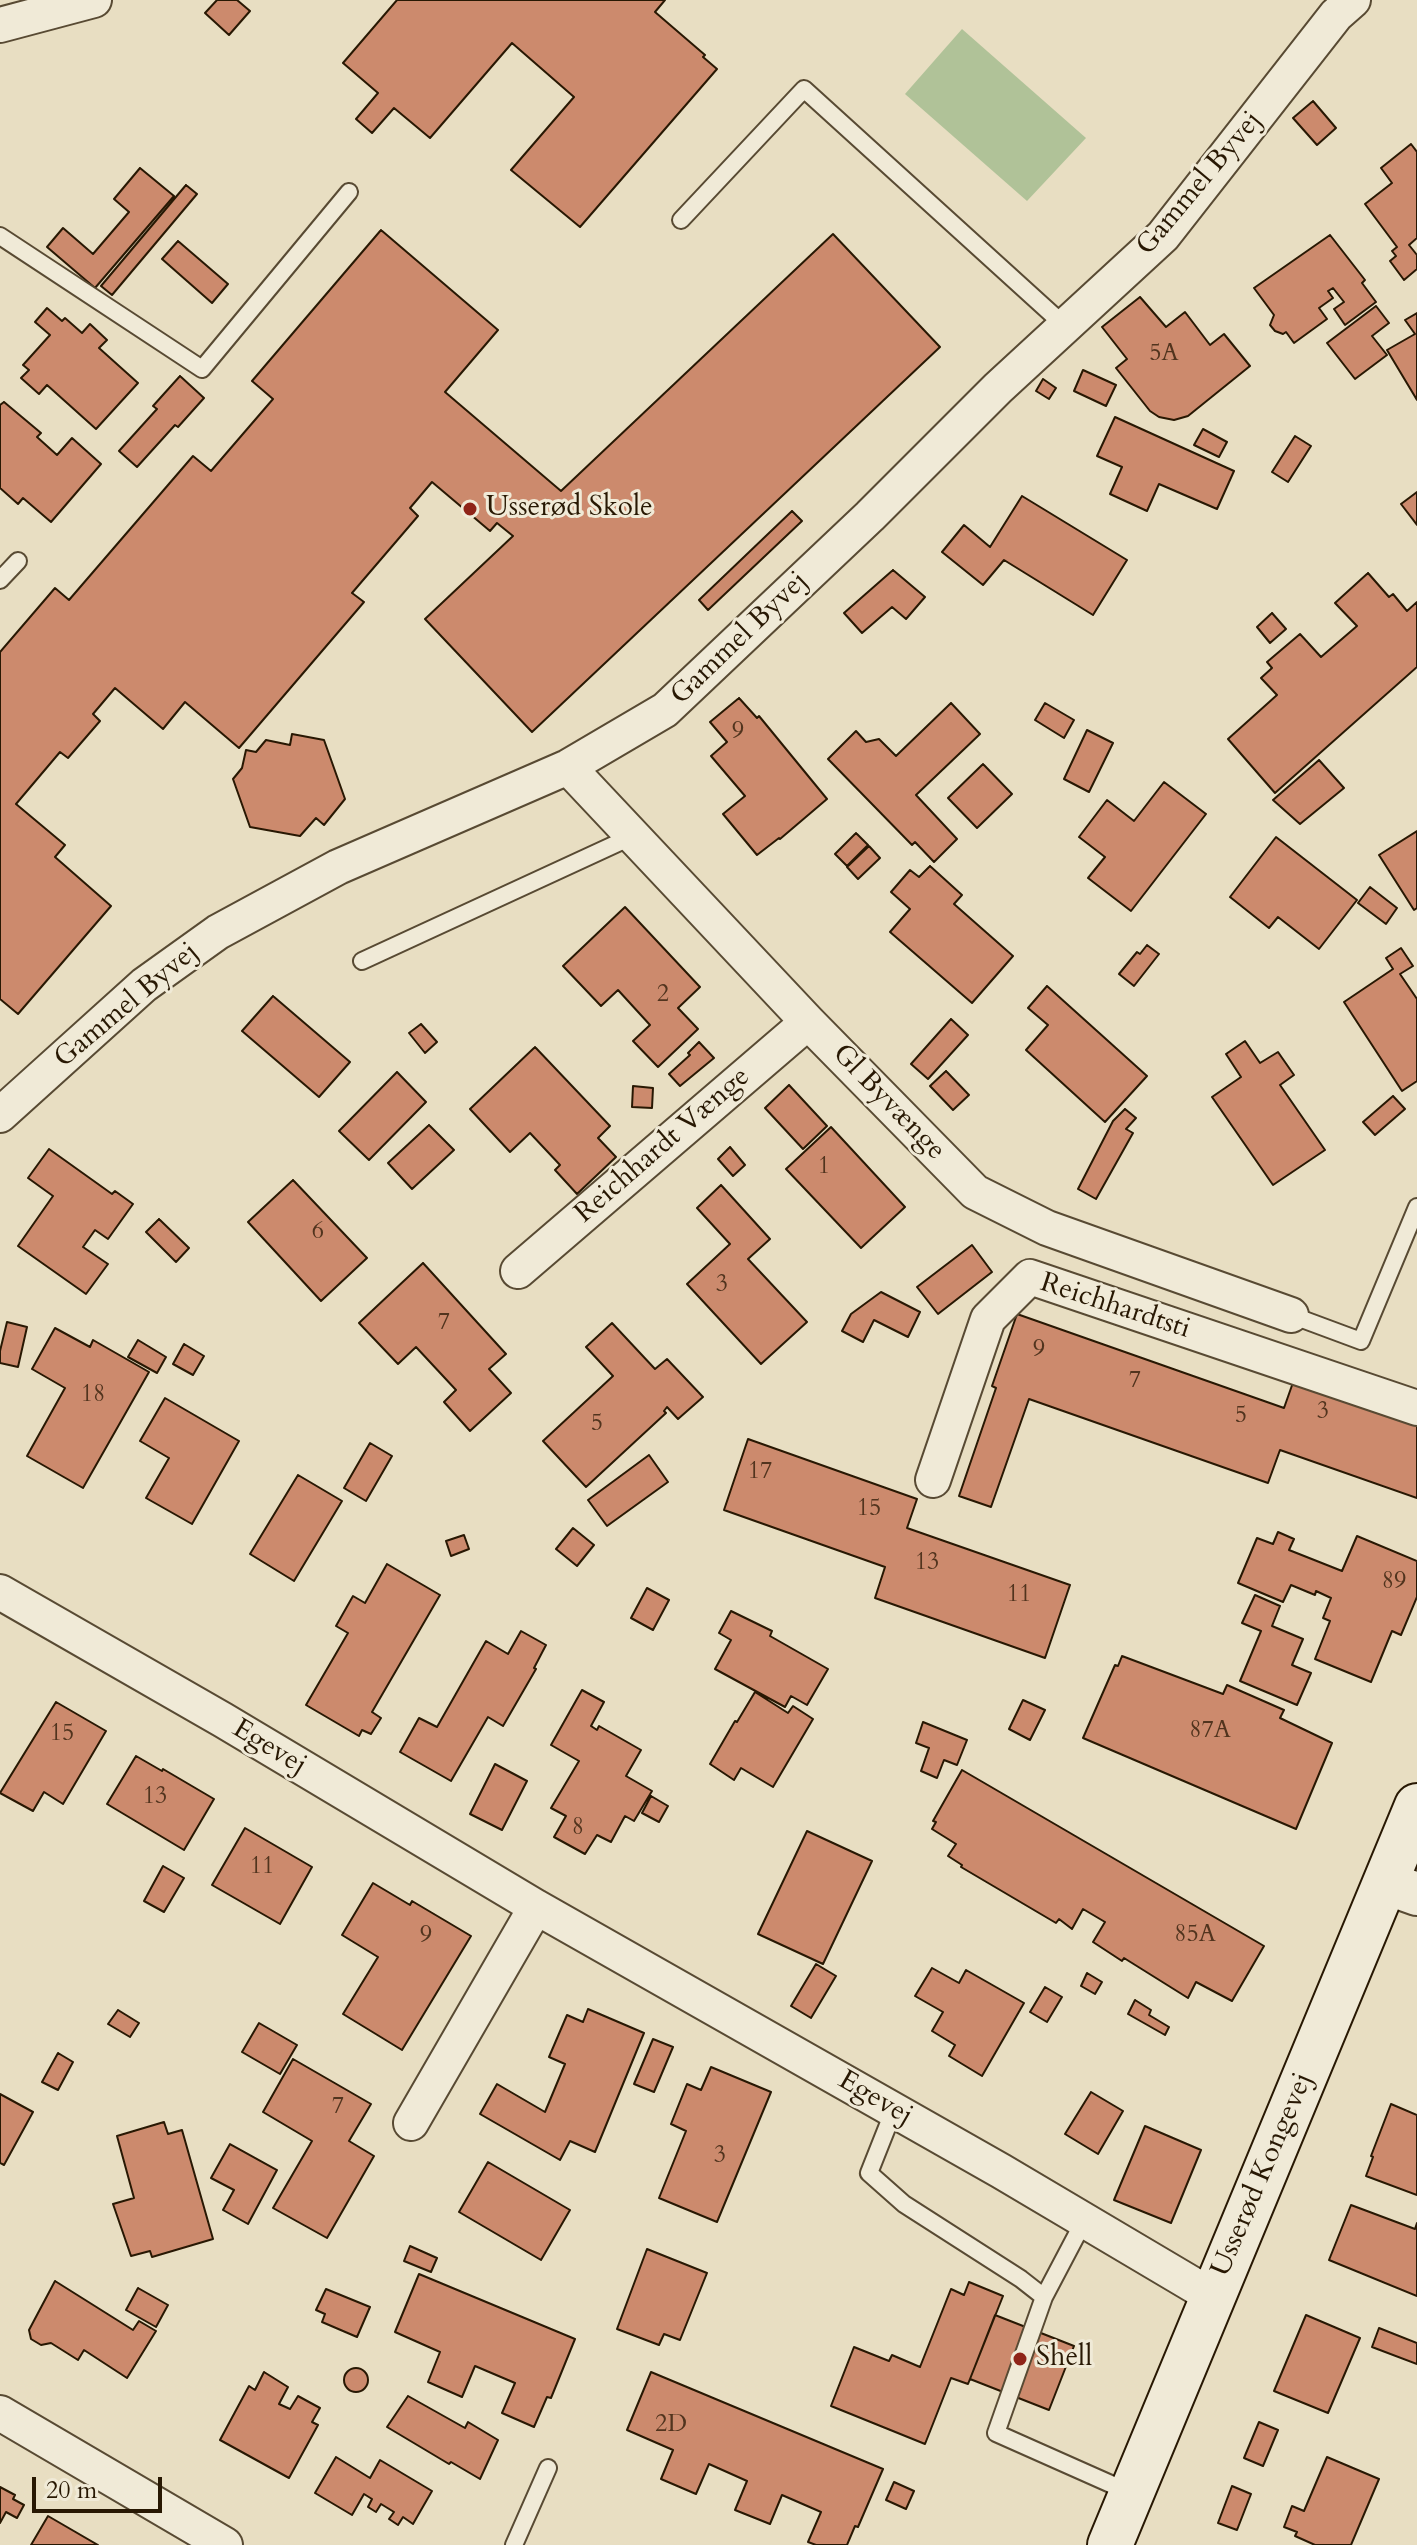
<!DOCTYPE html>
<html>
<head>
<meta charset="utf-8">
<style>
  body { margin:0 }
  #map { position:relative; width:1417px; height:2545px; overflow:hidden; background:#e8dec2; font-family:Cardo,serif }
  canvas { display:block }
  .scale { position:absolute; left:32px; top:2477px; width:130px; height:36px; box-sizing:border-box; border:4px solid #281803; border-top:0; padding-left:10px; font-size:24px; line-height:28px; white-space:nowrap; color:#281803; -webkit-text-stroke:6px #f0ead7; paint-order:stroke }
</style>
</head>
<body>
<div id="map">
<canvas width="1417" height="2545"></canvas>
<div class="scale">20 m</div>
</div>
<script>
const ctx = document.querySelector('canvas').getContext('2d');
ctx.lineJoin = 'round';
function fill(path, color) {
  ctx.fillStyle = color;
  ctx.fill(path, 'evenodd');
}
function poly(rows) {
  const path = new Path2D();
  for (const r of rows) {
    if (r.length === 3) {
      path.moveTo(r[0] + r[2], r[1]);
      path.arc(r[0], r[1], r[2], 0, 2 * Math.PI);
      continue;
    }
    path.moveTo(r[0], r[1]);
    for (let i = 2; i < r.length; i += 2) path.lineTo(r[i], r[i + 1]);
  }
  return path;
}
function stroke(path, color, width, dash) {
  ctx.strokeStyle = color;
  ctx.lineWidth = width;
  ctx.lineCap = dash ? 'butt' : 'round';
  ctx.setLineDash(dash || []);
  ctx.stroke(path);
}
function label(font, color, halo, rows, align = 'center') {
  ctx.font = font + ' Cardo,serif';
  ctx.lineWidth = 6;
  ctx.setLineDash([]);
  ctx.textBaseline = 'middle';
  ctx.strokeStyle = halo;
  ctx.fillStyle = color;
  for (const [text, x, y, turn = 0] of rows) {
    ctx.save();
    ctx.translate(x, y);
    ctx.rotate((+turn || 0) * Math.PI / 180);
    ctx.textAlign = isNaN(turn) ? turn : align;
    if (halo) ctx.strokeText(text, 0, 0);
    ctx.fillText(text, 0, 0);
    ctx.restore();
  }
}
const green = poly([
  [962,29,1086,138,1027,201,905,94]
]);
const building = poly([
  [217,0,237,0,250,11,229,35,205,13,217,0],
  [397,0,665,0,655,12,705,55,703,57,717,69,580,227,511,170,574,97,512,43,430,138,394,108,372,133,356,119,378,93,343,63,397,0],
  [1313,101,1336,128,1317,145,1293,118,1313,101],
  [1411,144,1417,152,1417,238,1409,245,1417,255,1417,269,1404,280,1390,261,1396,256,1392,251,1397,247,1365,204,1392,183,1381,168,1411,144],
  [140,168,174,196,95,288,47,247,63,228,93,254,129,212,114,199,140,168],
  [186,185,197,194,112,295,101,286,186,185],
  [381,230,498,330,445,392,561,491,833,234,940,347,532,732,425,619,513,536,497,523,490,531,432,482,410,508,418,516,352,593,364,602,239,748,185,702,163,729,115,688,93,714,100,721,68,758,60,752,16,804,65,845,55,857,111,906,18,1014,0,999,0,652,55,588,69,600,193,456,211,471,273,399,252,381,381,230],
  [1330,235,1365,280,1362,283,1376,302,1345,325,1334,309,1344,302,1333,288,1328,291,1333,298,1319,308,1327,319,1294,343,1286,332,1283,334,1275,331,1270,325,1274,315,1254,288,1330,235],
  [178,241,228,284,212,303,162,259,178,241],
  [1140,297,1166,327,1185,312,1210,345,1224,334,1250,366,1188,416,1174,420,1159,417,1150,411,1116,368,1127,359,1102,327,1140,297],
  [1376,306,1389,323,1372,336,1387,355,1355,379,1327,343,1376,306],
  [47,308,62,321,65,318,82,333,90,324,107,340,99,348,138,383,96,429,47,385,39,394,21,378,29,370,23,365,50,335,35,322,47,308],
  [1417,313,1417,400,1387,350,1415,334,1405,320,1417,313],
  [1083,370,1116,385,1106,406,1074,391,1083,370],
  [180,376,204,398,178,427,175,425,137,467,119,451,157,409,153,406,180,376],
  [1043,379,1056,388,1049,399,1036,391,1043,379],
  [4,402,41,433,37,437,57,455,72,438,101,464,51,522,23,498,18,504,0,488,0,405,4,402],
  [1115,417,1234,471,1217,509,1159,484,1147,511,1110,494,1122,467,1097,456,1115,417],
  [1203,429,1227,442,1219,457,1194,445,1203,429],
  [1295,436,1311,446,1288,482,1272,472,1295,436],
  [1417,492,1417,525,1401,504,1417,492],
  [1022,496,1127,560,1093,615,1004,560,983,585,942,552,964,525,990,547,1022,496],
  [792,511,802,521,708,610,699,600,792,511],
  [893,570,925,597,906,619,892,607,862,633,844,613,893,570],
  [1368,573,1389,597,1393,594,1407,611,1417,602,1417,667,1275,793,1228,739,1277,695,1261,678,1272,668,1267,662,1300,634,1321,657,1357,626,1335,603,1368,573],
  [1272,613,1286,629,1270,643,1257,627,1272,613],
  [739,698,757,718,759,716,827,799,780,839,779,838,757,855,723,814,745,796,711,756,727,742,710,722,739,698],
  [951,703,980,734,916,795,957,839,934,862,915,842,912,845,828,759,856,731,866,742,879,739,896,756,951,703],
  [1045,703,1074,720,1064,738,1035,720,1045,703],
  [1087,730,1113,743,1089,792,1064,779,1087,730],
  [292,734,324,740,345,799,324,825,316,818,300,836,250,827,233,779,242,768,246,750,256,752,266,740,290,745,292,734],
  [1319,760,1344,788,1300,824,1273,800,1319,760],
  [983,764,1012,794,977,828,948,798,983,764],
  [1164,782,1206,814,1131,911,1088,878,1105,857,1079,837,1107,800,1134,821,1164,782],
  [1417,831,1417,908,1414,910,1379,855,1417,831],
  [856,833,868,845,847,866,835,854,856,833],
  [1276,837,1357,900,1319,949,1278,917,1269,928,1230,897,1276,837],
  [869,846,880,858,858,879,847,867,869,846],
  [930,866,962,895,954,904,1013,956,972,1003,890,932,910,909,891,892,910,870,919,877,930,866],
  [1370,887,1397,908,1386,924,1358,903,1370,887],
  [625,907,700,987,678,1008,698,1029,658,1067,633,1041,650,1025,618,990,601,1006,563,966,625,907],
  [1147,945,1159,954,1134,986,1119,974,1137,952,1140,954,1147,945],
  [1401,948,1413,966,1400,974,1417,999,1417,1081,1402,1091,1344,1002,1393,969,1386,958,1401,948],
  [1047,986,1147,1076,1105,1122,1026,1050,1048,1025,1028,1008,1047,986],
  [273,996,350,1062,319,1097,242,1031,273,996],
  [951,1019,968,1035,928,1079,911,1064,951,1019],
  [421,1024,437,1042,425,1053,409,1033,421,1024],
  [1245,1041,1260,1063,1278,1052,1294,1075,1280,1085,1325,1150,1273,1185,1212,1097,1241,1077,1226,1054,1245,1041],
  [699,1042,714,1058,680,1086,669,1074,690,1055,688,1053,699,1042],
  [535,1047,610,1126,598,1138,616,1157,577,1194,555,1170,560,1165,530,1133,510,1152,470,1109,535,1047],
  [946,1071,969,1095,953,1110,930,1086,946,1071],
  [397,1072,426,1102,369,1160,339,1131,397,1072],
  [789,1085,827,1126,803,1149,765,1108,789,1085],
  [633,1086,653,1088,652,1108,632,1107,633,1086],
  [1393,1096,1405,1109,1375,1135,1363,1122,1393,1096],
  [1125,1109,1136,1118,1126,1129,1133,1133,1096,1199,1078,1189,1113,1121,1125,1109],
  [429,1125,454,1150,412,1189,388,1163,429,1125],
  [831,1127,905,1207,861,1248,786,1169,831,1127],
  [730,1147,745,1165,733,1176,718,1159,730,1147],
  [49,1149,112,1194,115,1191,133,1204,108,1239,95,1230,83,1247,108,1264,86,1294,18,1246,53,1196,28,1178,49,1149],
  [293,1180,367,1258,321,1301,248,1222,293,1180],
  [721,1185,770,1239,748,1259,807,1322,761,1364,687,1284,730,1244,697,1208,721,1185],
  [159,1219,189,1248,176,1262,146,1232,159,1219],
  [972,1245,992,1272,938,1314,917,1287,972,1245],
  [423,1263,506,1354,489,1369,511,1393,470,1431,444,1402,456,1390,416,1347,398,1364,359,1323,423,1263],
  [881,1292,920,1312,908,1337,874,1320,863,1342,842,1331,851,1314,881,1292],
  [1017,1314,1284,1408,1296,1374,1417,1417,1417,1498,1280,1450,1268,1483,1029,1399,991,1507,959,1496,996,1388,992,1386,1017,1314],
  [7,1322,27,1327,18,1367,0,1363,0,1351,7,1322],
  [612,1323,655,1369,667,1359,703,1397,678,1419,667,1407,664,1411,666,1413,586,1487,543,1441,613,1376,586,1347,612,1323],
  [55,1328,90,1347,93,1340,149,1372,83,1488,27,1456,65,1388,32,1369,55,1328],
  [138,1340,166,1357,157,1373,128,1357,138,1340],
  [184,1344,204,1356,193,1375,173,1364,184,1344],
  [165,1398,239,1441,192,1524,146,1498,169,1458,140,1441,165,1398],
  [748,1439,917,1499,907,1528,1070,1585,1045,1658,875,1598,885,1567,724,1510,748,1439],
  [370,1443,392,1456,366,1501,344,1488,370,1443],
  [649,1455,668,1482,607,1526,588,1500,649,1455],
  [298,1475,342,1501,294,1581,250,1554,298,1475],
  [573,1528,594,1545,577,1566,556,1549,573,1528],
  [1278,1532,1294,1539,1289,1550,1342,1571,1357,1536,1417,1561,1417,1597,1401,1635,1392,1631,1371,1682,1315,1659,1330,1621,1323,1618,1331,1598,1316,1591,1315,1595,1291,1585,1283,1602,1238,1583,1257,1538,1273,1544,1278,1532],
  [464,1535,469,1549,451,1556,446,1541,464,1535],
  [387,1564,440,1595,372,1712,381,1718,371,1734,362,1730,359,1736,306,1705,348,1633,336,1626,353,1596,365,1603,387,1564],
  [647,1588,669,1600,653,1630,631,1618,647,1588],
  [1255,1595,1280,1606,1272,1626,1303,1639,1292,1665,1311,1673,1297,1705,1240,1681,1261,1631,1242,1623,1255,1595],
  [731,1611,772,1631,770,1636,828,1669,807,1705,791,1696,785,1707,715,1669,731,1640,719,1633,731,1611],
  [521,1631,546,1645,534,1668,536,1669,503,1726,488,1717,451,1781,400,1752,419,1718,437,1727,486,1641,508,1654,521,1631],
  [1122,1656,1223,1694,1227,1685,1284,1710,1280,1718,1332,1743,1296,1829,1083,1738,1115,1665,1118,1666,1122,1656],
  [582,1690,604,1702,591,1726,597,1730,599,1726,641,1750,626,1776,652,1791,634,1821,625,1816,611,1842,597,1835,585,1854,554,1837,566,1816,551,1808,579,1761,551,1745,582,1690],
  [755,1692,788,1713,793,1706,813,1719,773,1787,741,1768,734,1780,710,1764,735,1721,737,1722,755,1692],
  [1023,1700,1045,1710,1030,1740,1009,1729,1023,1700],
  [56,1702,106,1731,63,1804,44,1792,33,1811,0,1793,56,1702],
  [923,1722,967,1740,957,1765,944,1760,937,1778,921,1771,929,1748,916,1743,923,1722],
  [136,1756,162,1771,163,1769,214,1799,184,1850,107,1804,136,1756],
  [495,1764,527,1781,502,1830,470,1814,495,1764],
  [962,1770,1264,1946,1232,2001,1196,1982,1188,1998,1124,1958,1122,1961,1093,1942,1105,1922,1083,1909,1072,1929,1059,1919,1056,1923,961,1867,962,1865,948,1856,956,1844,932,1829,936,1822,933,1821,962,1770],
  [651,1796,668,1806,659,1822,642,1813,651,1796],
  [245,1828,312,1867,280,1924,212,1885,245,1828],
  [807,1831,872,1861,823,1964,758,1934,807,1831],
  [163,1866,184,1878,164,1912,144,1901,163,1866],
  [373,1883,410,1905,412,1901,471,1936,402,2050,343,2014,378,1957,342,1935,373,1883],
  [816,1964,836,1976,811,2018,791,2006,816,1964],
  [932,1968,959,1983,966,1970,1024,2003,982,2076,949,2056,955,2045,932,2031,943,2012,915,1996,932,1968],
  [1087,1973,1102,1982,1095,1994,1081,1986,1087,1973],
  [1045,1987,1062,1997,1047,2022,1030,2012,1045,1987],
  [1135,2000,1151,2010,1149,2015,1169,2027,1165,2035,1128,2014,1135,2000],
  [588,2009,644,2033,595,2152,570,2141,560,2160,480,2114,497,2084,545,2112,565,2064,549,2057,567,2015,583,2022,588,2009],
  [118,2010,139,2023,130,2037,108,2024,118,2010],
  [259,2023,297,2045,280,2074,242,2052,259,2023],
  [653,2039,673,2047,654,2092,634,2084,653,2039],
  [58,2053,73,2062,58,2090,42,2082,58,2053],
  [293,2059,371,2104,349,2141,374,2156,327,2238,273,2208,312,2141,263,2112,293,2059],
  [711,2067,771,2092,717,2222,659,2198,686,2131,671,2124,687,2084,701,2090,711,2067],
  [1091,2092,1123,2111,1098,2154,1065,2134,1091,2092],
  [0,2094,33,2112,4,2165,0,2163,0,2094],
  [1391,2104,1417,2115,1417,2195,1366,2176,1373,2157,1371,2156,1391,2104],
  [164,2122,168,2134,182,2130,213,2239,152,2257,150,2251,131,2256,113,2204,134,2198,117,2136,164,2122],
  [1145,2126,1201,2150,1171,2223,1114,2200,1145,2126],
  [230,2144,277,2170,248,2224,223,2210,234,2190,211,2178,230,2144],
  [488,2162,570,2210,541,2260,459,2212,488,2162],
  [1351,2205,1415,2229,1417,2223,1417,2296,1329,2260,1351,2205],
  [410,2246,437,2258,431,2272,404,2261,410,2246],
  [647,2249,707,2273,680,2340,664,2334,659,2345,617,2329,647,2249],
  [419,2274,575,2339,551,2398,547,2397,534,2427,502,2413,515,2383,475,2366,462,2397,428,2382,440,2352,395,2332,419,2274],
  [55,2281,133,2330,139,2321,156,2331,127,2378,84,2350,78,2360,51,2343,41,2345,31,2339,29,2330,55,2281],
  [969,2282,1003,2296,968,2384,951,2378,925,2444,831,2406,854,2347,889,2361,892,2355,920,2367,951,2289,964,2295,969,2282],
  [138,2288,168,2305,156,2327,126,2310,138,2288],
  [326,2289,370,2307,357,2337,322,2322,325,2314,316,2310,326,2289],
  [995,2315,1074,2346,1049,2410,970,2379,995,2315],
  [1306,2315,1360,2338,1328,2413,1274,2391,1306,2315],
  [1379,2328,1417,2343,1417,2364,1372,2347,1379,2328],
  [356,2380,12],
  [264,2372,288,2387,279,2404,290,2409,298,2396,320,2408,312,2422,318,2425,289,2478,220,2440,249,2386,255,2390,264,2372],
  [651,2372,883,2469,858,2527,855,2526,847,2545,816,2545,808,2542,821,2512,782,2495,770,2524,735,2510,747,2481,709,2464,696,2494,661,2479,673,2450,627,2430,651,2372],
  [408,2396,465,2428,468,2422,498,2440,480,2479,451,2462,449,2464,387,2427,408,2396],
  [1259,2422,1278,2430,1263,2466,1244,2458,1259,2422],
  [336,2457,370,2478,380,2460,432,2491,413,2524,403,2517,398,2525,389,2519,394,2512,381,2504,376,2512,368,2507,372,2499,364,2494,352,2515,315,2493,336,2457],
  [1327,2457,1379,2479,1351,2545,1315,2545,1295,2536,1297,2532,1284,2527,1292,2506,1304,2511,1327,2457],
  [894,2482,914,2491,906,2509,886,2500,894,2482],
  [1232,2486,1251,2494,1237,2530,1218,2523,1232,2486],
  [0,2487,15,2495,13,2499,24,2505,17,2518,6,2512,0,2523,0,2487],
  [48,2516,98,2545,31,2545,48,2516]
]);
const service = poly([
  [681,220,804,89,1065,326],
  [0,236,202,369,349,192],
  [0,580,18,561],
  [362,961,633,836],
  [1291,1315,1361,1341,1417,1207],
  [894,2110,869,2173,904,2204,1021,2279,1044,2297,996,2433,1131,2493],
  [1044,2297,1084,2221],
  [514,2545,548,2468]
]);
const minor = poly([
  [0,25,94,0],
  [568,767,808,1022,975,1192,1047,1228,1291,1315],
  [0,1115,144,985,218,932,338,867,568,767,665,710,870,516,998,388,1163,236,1336,15,1353,0],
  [518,1271,808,1022],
  [933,1480,988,1319,1030,1277,1417,1408],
  [0,1592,223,1720,536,1907,1001,2171,1212,2296],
  [411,2123,536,1907],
  [0,2413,225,2545]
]);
const tertiary = poly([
  [1386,1883,1417,1894]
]);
const secondary = poly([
  [1110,2545,1417,1806]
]);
const markers = [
  [470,509,8,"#8f2418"],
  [1020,2359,8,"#8f2418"]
];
const numberNames = [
  ["5A",1164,354],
  ["9",738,732],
  ["2",663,995],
  ["1",824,1167],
  ["6",318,1232],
  ["3",722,1285],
  ["7",444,1323],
  ["9",1039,1350],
  ["7",1135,1381],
  ["18",93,1395],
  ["3",1323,1412],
  ["5",1241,1416],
  ["5",597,1424],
  ["17",760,1472],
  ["15",869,1509],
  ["13",927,1563],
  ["89",1394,1582],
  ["11",1019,1595],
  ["87A",1210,1731],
  ["15",62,1734],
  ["13",155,1797],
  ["8",578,1828],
  ["11",262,1867],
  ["85A",1195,1935],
  ["9",426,1936],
  ["7",338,2107],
  ["3",720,2156],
  ["2D",671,2425]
];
const streetNames = [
  ["Gammel Byvej",1200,184,-50],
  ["Gammel Byvej",740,639,-44],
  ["Gammel Byvej",127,1006,-40],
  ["Gl Byvænge",888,1103,46],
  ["Reichhardt Vænge",663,1146,-41],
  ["Reichhardtsti",1115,1307,18],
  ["Egevej",269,1748,31],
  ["Egevej",875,2099,30],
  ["Usserød Kongevej",1263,2175,-67]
];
const poiNames = [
  ["Usserød Skole",486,509],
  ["Shell",1036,2359]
];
fill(green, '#b0c298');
fill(building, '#cc8a6d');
stroke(building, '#281803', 2);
stroke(service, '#584a33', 20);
stroke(minor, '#584a33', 38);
stroke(tertiary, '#584a33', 46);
stroke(secondary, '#281803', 48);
stroke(service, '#f0ead7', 16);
stroke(minor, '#f0ead7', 34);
stroke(tertiary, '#f0ead7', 42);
stroke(secondary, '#f0ead7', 44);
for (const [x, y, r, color] of markers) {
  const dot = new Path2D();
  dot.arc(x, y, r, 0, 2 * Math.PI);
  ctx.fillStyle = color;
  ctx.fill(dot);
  stroke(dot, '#f0ead7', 3);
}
label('24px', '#51341e', null, numberNames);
label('28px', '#281803', '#f0ead7', streetNames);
label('28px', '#281803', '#f0ead7', poiNames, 'left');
</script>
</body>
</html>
